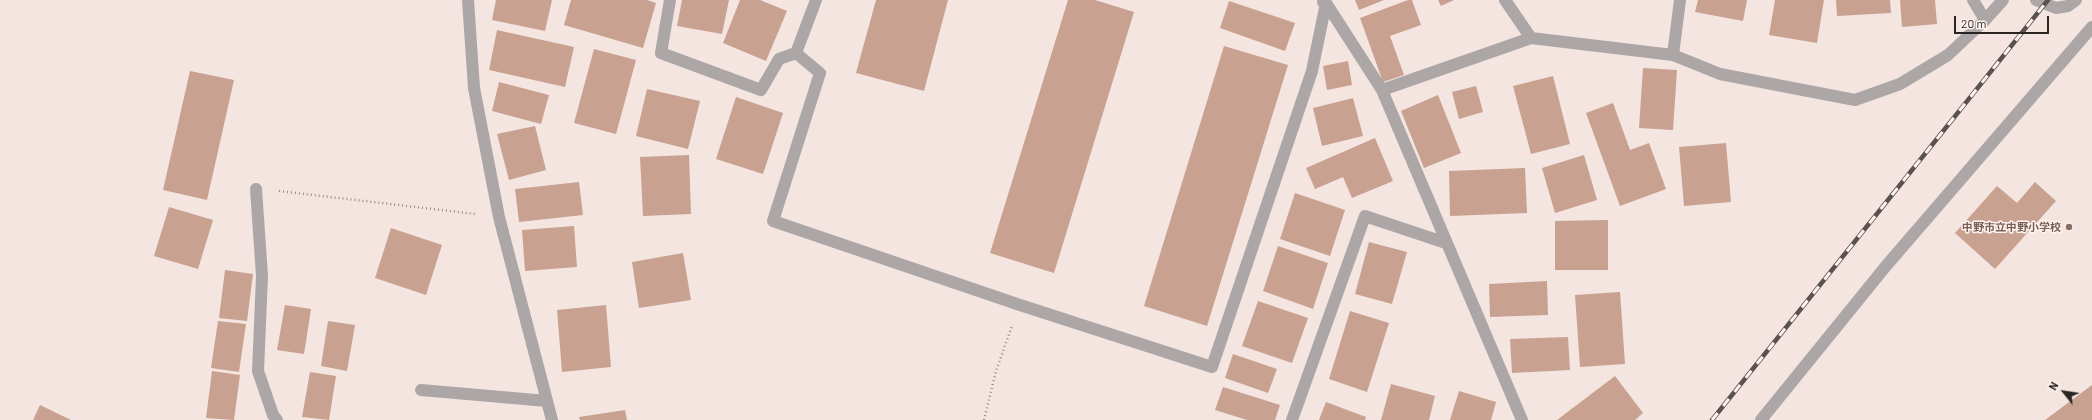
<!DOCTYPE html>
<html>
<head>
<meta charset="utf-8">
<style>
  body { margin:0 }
  #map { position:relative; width:2092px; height:420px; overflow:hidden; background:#f4e5e0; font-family:Barlow,sans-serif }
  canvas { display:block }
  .north { position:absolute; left:2044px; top:372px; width:40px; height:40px; -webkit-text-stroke:3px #fff3ef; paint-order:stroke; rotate:300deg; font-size:11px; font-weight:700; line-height:16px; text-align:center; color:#2a2523 }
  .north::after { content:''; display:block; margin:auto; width:14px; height:18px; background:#2a2523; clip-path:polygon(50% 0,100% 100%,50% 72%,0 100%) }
  .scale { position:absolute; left:1954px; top:16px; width:95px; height:18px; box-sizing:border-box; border:2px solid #2a2523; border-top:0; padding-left:5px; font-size:12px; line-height:14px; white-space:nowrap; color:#2a2523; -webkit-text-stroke:3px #fff3ef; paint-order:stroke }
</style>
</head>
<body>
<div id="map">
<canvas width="2092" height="420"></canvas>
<div class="north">N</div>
<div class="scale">20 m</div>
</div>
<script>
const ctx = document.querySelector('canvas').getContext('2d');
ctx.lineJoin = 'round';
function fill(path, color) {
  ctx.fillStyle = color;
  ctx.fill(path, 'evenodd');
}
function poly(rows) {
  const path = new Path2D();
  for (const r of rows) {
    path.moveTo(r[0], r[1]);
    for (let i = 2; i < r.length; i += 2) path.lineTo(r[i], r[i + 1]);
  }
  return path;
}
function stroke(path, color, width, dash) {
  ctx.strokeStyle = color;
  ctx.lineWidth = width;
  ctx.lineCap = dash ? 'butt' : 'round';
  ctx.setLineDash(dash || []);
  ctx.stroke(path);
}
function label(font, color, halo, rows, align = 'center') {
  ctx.font = font + ' Barlow,"Noto Sans JP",sans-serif';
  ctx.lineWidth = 3;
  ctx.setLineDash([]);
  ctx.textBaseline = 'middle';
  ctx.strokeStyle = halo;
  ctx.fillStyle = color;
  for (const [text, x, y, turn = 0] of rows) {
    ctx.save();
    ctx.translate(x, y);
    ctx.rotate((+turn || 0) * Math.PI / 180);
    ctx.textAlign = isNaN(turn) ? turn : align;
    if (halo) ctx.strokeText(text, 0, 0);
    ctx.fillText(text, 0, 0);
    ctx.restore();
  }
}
const building = poly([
  [496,0,552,0,545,31,492,20],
  [571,0,647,0,656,3,643,48,564,25],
  [682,0,729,0,722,34,677,26],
  [740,0,760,0,787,11,766,61,723,43],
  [876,0,948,0,924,91,856,73],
  [1068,0,1095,0,1134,12,1054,273,990,253],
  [1355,0,1384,0,1359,10],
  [1408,0,1412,0,1421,25,1390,36,1404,75,1383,82,1360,18],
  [1438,0,1454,0,1441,6],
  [1698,0,1747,0,1743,21,1695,12],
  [1775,0,1824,0,1817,43,1769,35],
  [1836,0,1890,0,1891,13,1837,16],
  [1900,0,1935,0,1937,24,1902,27],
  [1229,1,1295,23,1285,51,1220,28],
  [497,30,574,47,565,87,489,70],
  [1224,46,1288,65,1207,326,1144,306],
  [594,49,636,60,616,134,574,123],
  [1348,61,1352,85,1327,90,1323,66],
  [1643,68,1677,70,1673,130,1639,128],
  [190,71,234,80,207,200,163,190],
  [1553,76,1570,144,1531,154,1513,86],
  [499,82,549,95,541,124,492,111],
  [1476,86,1483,112,1459,119,1452,92],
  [647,89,700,101,688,149,636,136],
  [1438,95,1461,153,1424,168,1401,111],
  [736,97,783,113,763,174,716,159],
  [1353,98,1363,136,1322,146,1313,108],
  [1613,103,1630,150,1649,143,1666,189,1620,206,1586,113],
  [535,126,546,170,509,180,497,134],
  [1375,138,1393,181,1352,198,1343,177,1315,189,1306,168],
  [1726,143,1731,202,1684,206,1679,147],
  [689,155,691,214,643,216,640,157],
  [1584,155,1597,200,1555,213,1542,168],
  [1525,168,1527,213,1450,216,1449,171],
  [579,182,583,215,519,222,515,189],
  [2035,182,2056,201,1995,269,1955,233,1997,186,2017,203],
  [1295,193,1345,210,1330,256,1280,239],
  [169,207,213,220,198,269,154,256],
  [1608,220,1608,270,1555,270,1555,221],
  [574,226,577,267,525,271,522,230],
  [391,228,442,245,426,295,375,278],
  [1369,242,1407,252,1392,304,1355,294],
  [1278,246,1328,263,1313,309,1263,291],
  [683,253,691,300,639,308,632,262],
  [225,270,253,274,247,321,219,318],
  [1547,281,1548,315,1490,317,1489,284],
  [1620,292,1625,364,1580,367,1575,295],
  [1258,301,1308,318,1292,363,1242,346],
  [285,305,311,309,304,354,277,350],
  [606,305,611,367,562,372,557,310],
  [1350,311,1389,323,1367,392,1329,379],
  [218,321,246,324,239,372,211,368],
  [328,321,355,325,347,371,321,366],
  [1568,337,1570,370,1512,373,1510,339],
  [1233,354,1277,369,1268,393,1225,378],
  [212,371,240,375,234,420,206,418],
  [310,372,336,376,329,420,302,417],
  [1615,376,1643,413,1635,420,1557,420],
  [1391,384,1435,396,1429,420,1381,420],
  [2092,385,2092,420,2045,420],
  [1223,387,1280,405,1275,420,1247,420,1215,410],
  [1459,391,1496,402,1491,420,1450,420],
  [1326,402,1366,417,1365,420,1319,420],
  [40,405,71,420,33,420],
  [625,410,627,420,580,420,579,417]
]);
const path = poly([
  [279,191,475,214],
  [984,420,996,371,1012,326]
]);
const service = poly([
  [1973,0,1985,20],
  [1673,55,1680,0]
]);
const minor = poly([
  [468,0,474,88,499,217,552,420],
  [670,0,661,53,761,90,779,59,796,53],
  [816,0,796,53,820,73,773,221,1020,305,1212,367,1312,71,1326,3],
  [1505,0,1531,38],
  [2036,0,2056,8,2068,6,2076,0],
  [1323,2,1326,3,1382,90,1522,420],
  [1382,90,1531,38,1673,55,1720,74,1855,100,1900,84,1948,55,1985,20,2003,0],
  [256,189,262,276,258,371,273,415,277,420],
  [421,390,547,401],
  [1292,420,1365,216,1446,243]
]);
const tertiary = poly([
  [1761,420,1886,266,2092,27]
]);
const rail = poly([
  [1712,420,2048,0]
]);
const markers = [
  [2069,227,4,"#8d6e63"]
];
const educationNames = [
  ["中野市立中野小学校",2061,227]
];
fill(building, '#c8a191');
stroke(path, '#998e8b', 2.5, [1, 3]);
stroke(service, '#aca6a7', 12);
stroke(minor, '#aca6a7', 12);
stroke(tertiary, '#aca6a7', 12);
stroke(rail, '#5a5250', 4.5);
stroke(rail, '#fff3ef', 3, [9]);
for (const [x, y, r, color] of markers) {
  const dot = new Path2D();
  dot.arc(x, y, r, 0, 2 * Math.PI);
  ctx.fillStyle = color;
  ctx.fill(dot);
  stroke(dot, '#fff3ef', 1.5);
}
label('bold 11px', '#785e54', '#fff3ef', educationNames, 'right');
</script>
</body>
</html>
